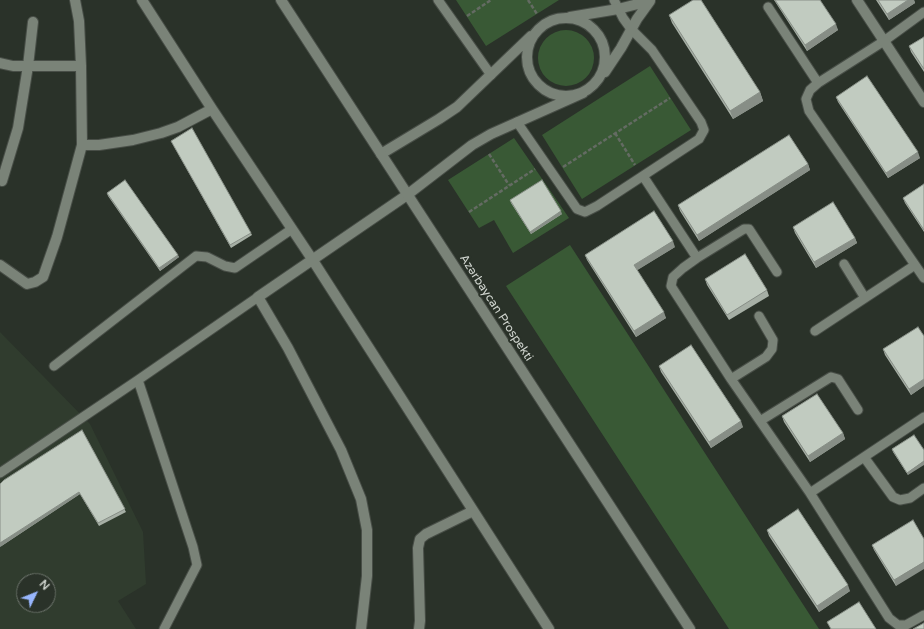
<!DOCTYPE html>
<html>
<head>
<meta charset="utf-8">
<style>
  body { margin:0 }
  #map { position:relative; width:924px; height:629px; overflow:hidden; background:#2a3229; font-family:"Varela Round",sans-serif }
  canvas { display:block }
  .north { position:absolute; left:16px; top:573px; width:40px; height:40px; box-sizing:border-box; background:#2a3229; border:1px solid #6c736b; border-radius:50%; rotate:47deg; font-size:11px; font-weight:700; line-height:16px; text-align:center; color:#d0d5cf }
  .north::after { content:''; display:block; margin:auto; width:14px; height:18px; background:#98b6fd; clip-path:polygon(50% 0,100% 100%,50% 72%,0 100%) }
</style>
</head>
<body>
<div id="map">
<canvas width="924" height="629"></canvas>
<div class="north">N</div>
</div>
<script>
const ctx = document.querySelector('canvas').getContext('2d');
ctx.lineJoin = 'round';
function fill(path, color) {
  ctx.fillStyle = color;
  ctx.fill(path, 'evenodd');
}
function poly(rows) {
  const path = new Path2D();
  for (const r of rows) {
    if (r.length === 3) {
      path.moveTo(r[0] + r[2], r[1]);
      path.arc(r[0], r[1], r[2], 0, 2 * Math.PI);
      continue;
    }
    path.moveTo(r[0], r[1]);
    for (let i = 2; i < r.length; i += 2) path.lineTo(r[i], r[i + 1]);
  }
  return path;
}
function stroke(path, color, width, dash) {
  ctx.strokeStyle = color;
  ctx.lineWidth = width;
  ctx.lineCap = dash ? 'butt' : 'round';
  ctx.setLineDash(dash || []);
  ctx.stroke(path);
}
function label(font, color, halo, rows, align = 'center') {
  ctx.font = font + ' "Varela Round",sans-serif';
  ctx.lineWidth = 4;
  ctx.setLineDash([]);
  ctx.textBaseline = 'middle';
  ctx.strokeStyle = halo;
  ctx.fillStyle = color;
  for (const [text, x, y, turn = 0] of rows) {
    ctx.save();
    ctx.translate(x, y);
    ctx.rotate((+turn || 0) * Math.PI / 180);
    ctx.textAlign = isNaN(turn) ? turn : align;
    if (halo) ctx.strokeText(text, 0, 0);
    ctx.fillText(text, 0, 0);
    ctx.restore();
  }
}
const built = poly([
  [0,332,90,424,143,532,146,584,118,601,136,629,0,629],
  [24,581,48,581,48,605,24,605]
]);
const green = poly([
  [456,0,559,0,486,46],
  [566,58,28],
  [650,66,691,130,582,199,542,135],
  [514,138,569,218,513,253,494,220,479,228,448,180],
  [570,245,819,629,729,629,506,286]
]);
const path = poly([
  [528,0,537,14],
  [467,16,491,0],
  [615,133,635,165],
  [489,154,509,185],
  [563,167,670,98],
  [469,212,535,169]
]);
const lane = poly([
  [438,0,491,75],
  [768,7,818,83],
  [924,12,884,41,818,83,810,90,806,99,809,111,924,278],
  [517,122,577,209,585,212,597,206,699,139,704,130,701,122,652,50,631,29,623,18,614,0],
  [643,176,697,258,683,268,673,277,671,286,731,379,810,493,889,618,898,625,906,625,924,615],
  [697,258,744,229,749,229,777,272],
  [844,264,865,298],
  [815,331,915,265],
  [54,366,196,256,207,257,225,266,235,268,292,229],
  [731,379,766,357,772,349,773,340,759,316],
  [138,380,193,547,197,565,164,629],
  [760,421,831,377,838,379,858,410],
  [864,457,893,497,900,500,910,498,924,488],
  [0,473,138,380,258,297],
  [810,493,924,417]
]);
const street = poly([
  [75,0,79,21,81,66],
  [142,0,212,109,312,259,549,629],
  [857,0,924,102],
  [570,17,618,9,650,1,637,19,621,48,605,72],
  [566,57,39],
  [0,63,13,66,81,66,82,145,99,145,133,140,161,133,178,127,212,109],
  [381,154,439,119,457,107,531,36],
  [2,181,18,128,28,66,33,22],
  [0,265,27,284,35,282,43,277,57,237,82,145],
  [361,629,367,576,367,530,361,499,341,450,288,348,258,297,407,195,472,145,491,134,583,93],
  [419,629,420,621,418,548,420,539,426,534,473,511]
]);
const secondary = poly([
  [281,0,690,629]
]);
const wall = poly([
  [774,0,820,0,838,30,807,51],
  [876,0,914,0,915,3,889,20],
  [669,15,760,92,763,101,733,119,672,23],
  [924,37,924,72,911,52,909,46],
  [836,97,920,158,888,178,838,102],
  [171,141,251,233,252,235,231,248],
  [808,164,810,170,699,241,680,211,678,205],
  [924,184,924,232,905,203,903,198],
  [107,193,179,257,160,271,108,196],
  [510,200,562,214,531,234,511,203],
  [793,227,855,238,857,243,816,268,795,233],
  [675,247,637,270,666,318,636,337,587,260,585,255],
  [705,279,767,290,769,296,729,320,707,285],
  [924,336,924,386,911,395,885,355,883,349],
  [659,366,743,427,711,448,661,372],
  [782,416,843,433,845,439,810,462,784,422],
  [82,430,126,512,99,526,80,494,0,547],
  [914,435,908,475,893,452,892,449],
  [767,530,850,591,819,612,769,536],
  [924,539,896,586,874,550,872,545]
]);
const shadedWall = poly([
  [908,0,914,0,915,3,889,20,887,14],
  [836,24,838,30,807,51,805,45],
  [760,92,763,101,733,119,730,111],
  [918,152,920,158,888,178,886,173],
  [808,164,810,170,699,241,697,235],
  [561,211,562,214,531,234,530,232],
  [855,238,857,243,816,268,814,262],
  [673,241,675,247,636,271,634,265],
  [178,255,179,257,160,271,159,268],
  [664,312,666,318,636,337,634,331],
  [924,379,924,386,911,395,909,389],
  [741,421,743,427,711,448,709,442],
  [843,433,845,439,810,462,808,456],
  [924,461,924,465,908,475,907,473],
  [79,492,80,494,0,547,0,543],
  [924,562,924,569,896,586,894,580],
  [848,585,850,591,819,612,817,606]
]);
const building = poly([
  [693,0,701,0,760,92,730,111,669,15,693,0],
  [775,0,820,0,836,24,805,45,775,0],
  [878,0,908,0,887,14,878,0],
  [924,37,924,69,909,46,924,37],
  [867,76,918,152,886,173,836,97,867,76],
  [192,128,251,233,230,245,171,141,192,128],
  [789,135,808,164,697,235,678,205,789,135],
  [125,180,178,255,159,268,107,193,125,180],
  [542,180,561,211,530,232,510,200,542,180],
  [924,184,924,230,903,198,924,184],
  [833,202,855,238,814,262,793,227,833,202],
  [654,211,673,241,634,265,664,312,634,331,585,255,654,211],
  [745,254,767,290,727,315,705,279,745,254],
  [918,327,924,336,924,379,909,389,883,349,918,327],
  [691,345,741,421,709,442,659,366,691,345],
  [817,394,843,433,808,456,782,416,817,394],
  [82,430,125,509,98,523,79,492,0,543,0,484,4,480,82,430],
  [914,435,924,450,924,461,907,473,892,449,914,435],
  [798,509,848,585,817,606,767,530,798,509],
  [913,520,924,539,924,562,894,580,872,545,913,520],
  [859,602,876,629,831,629,827,622,859,602],
  [924,623,924,629,913,629,924,623]
]);
const streetNames = [
  ["Azərbaycan Prospekti",496,308,57]
];
fill(built, '#303c2e');
fill(green, '#395935');
stroke(lane, '#484e47', 11);
stroke(street, '#484e47', 12);
stroke(secondary, '#484e47', 12);
stroke(path, '#646b63', 2.5, [4, 2]);
stroke(lane, '#7a8378', 9);
stroke(street, '#7a8378', 10);
stroke(secondary, '#7a8378', 10);
fill(wall, '#a6afa5');
fill(shadedWall, '#878e86');
fill(building, '#c1cbc0');
stroke(building, '#878e86', 1);
label('12px', '#d0d5cf', '#2a3229', streetNames);
</script>
</body>
</html>
